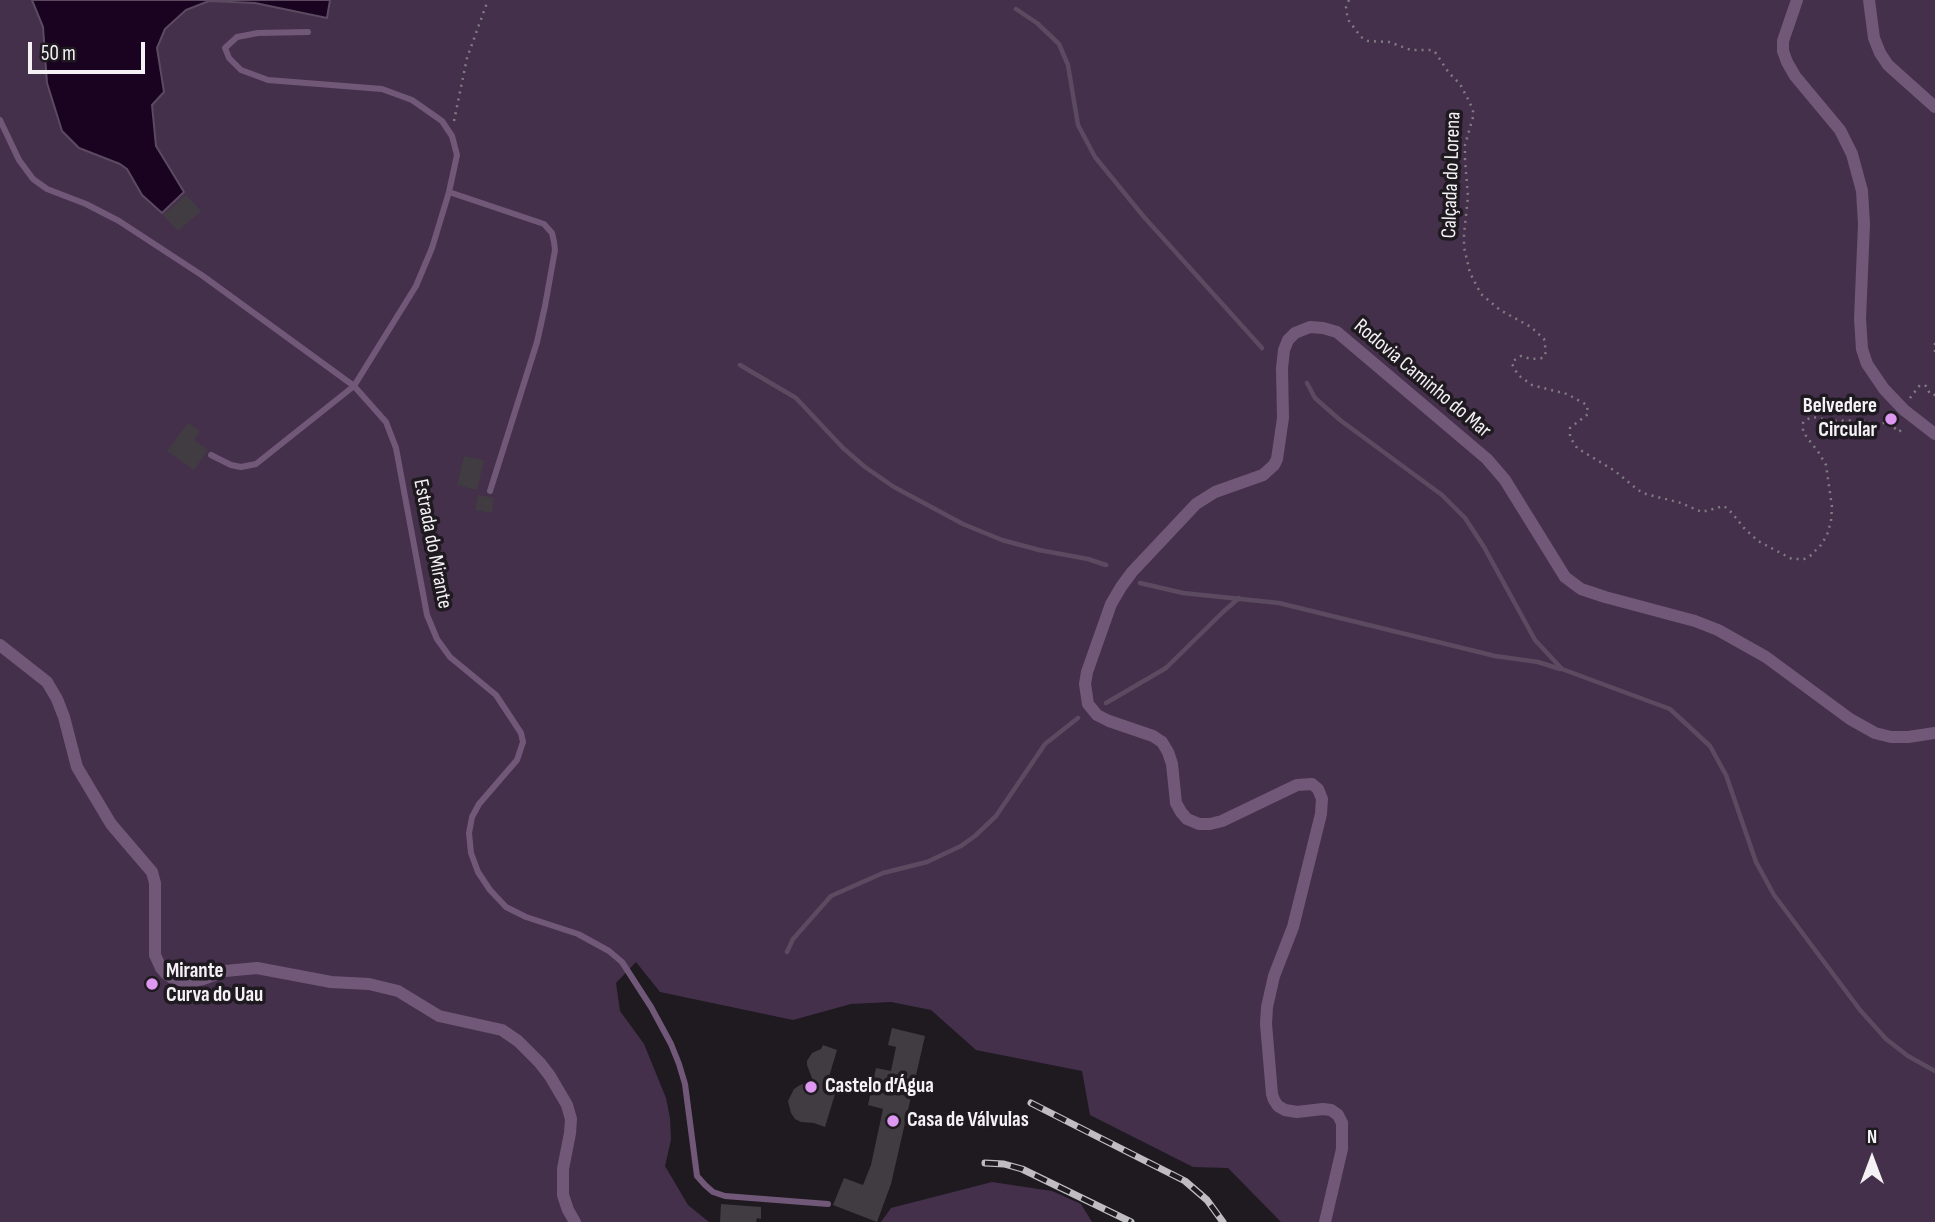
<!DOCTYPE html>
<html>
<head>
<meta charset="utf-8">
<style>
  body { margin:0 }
  #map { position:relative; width:1935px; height:1222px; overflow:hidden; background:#1e1a20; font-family:"Sofia Sans Condensed",sans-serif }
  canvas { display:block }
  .north { position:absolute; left:1837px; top:1124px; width:70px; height:70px; -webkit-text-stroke:5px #1e1a20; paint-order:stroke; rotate:0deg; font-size:19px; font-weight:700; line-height:28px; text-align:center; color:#f5f2f6 }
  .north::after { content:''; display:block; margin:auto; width:24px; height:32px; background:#f5f2f6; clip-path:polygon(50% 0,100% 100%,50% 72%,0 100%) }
  .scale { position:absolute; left:28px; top:42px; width:117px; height:32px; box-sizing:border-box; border:4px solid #f5f2f6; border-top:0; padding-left:9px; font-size:21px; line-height:24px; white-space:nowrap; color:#f5f2f6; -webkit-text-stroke:5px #1e1a20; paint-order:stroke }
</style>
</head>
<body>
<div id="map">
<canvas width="1935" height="1222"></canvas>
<div class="north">N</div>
<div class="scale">50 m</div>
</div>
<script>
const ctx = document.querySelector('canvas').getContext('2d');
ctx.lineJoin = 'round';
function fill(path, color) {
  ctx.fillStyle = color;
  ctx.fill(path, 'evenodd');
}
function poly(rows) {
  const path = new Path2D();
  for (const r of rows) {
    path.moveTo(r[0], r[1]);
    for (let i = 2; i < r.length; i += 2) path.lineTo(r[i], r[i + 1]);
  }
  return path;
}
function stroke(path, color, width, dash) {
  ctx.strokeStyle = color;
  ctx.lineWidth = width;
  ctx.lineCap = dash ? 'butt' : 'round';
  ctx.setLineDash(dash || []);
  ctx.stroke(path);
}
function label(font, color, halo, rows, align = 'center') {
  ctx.font = font + ' "Sofia Sans Condensed",sans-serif';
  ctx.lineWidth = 7;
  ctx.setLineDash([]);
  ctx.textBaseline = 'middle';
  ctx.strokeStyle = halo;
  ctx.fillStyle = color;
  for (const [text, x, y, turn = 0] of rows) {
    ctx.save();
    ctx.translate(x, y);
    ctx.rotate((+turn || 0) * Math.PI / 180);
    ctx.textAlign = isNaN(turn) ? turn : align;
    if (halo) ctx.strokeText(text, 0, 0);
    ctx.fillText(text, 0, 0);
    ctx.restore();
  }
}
const green = poly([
  [0,0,32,0,43,27,47,83,120,164,127,169,142,195,184,192,156,146,152,105,164,92,157,48,165,29,186,10,209,1,255,3,326,17,330,0,1935,0,1935,1222,1281,1222,1228,1168,1193,1167,1090,1115,1082,1071,976,1050,931,1010,891,1002,851,1004,793,1020,660,992,636,962,616,983,620,1011,644,1044,666,1098,670,1118,671,1140,665,1166,688,1205,709,1222,0,1222],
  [992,1182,1052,1191,1081,1204,1092,1222,881,1222,891,1208]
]);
const water = poly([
  [32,0,330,0,327,18,255,3,209,1,186,10,165,29,157,48,164,92,152,105,156,146,184,192,162,213,142,195,127,169,120,164,79,148,62,131,47,83,43,27,32,0]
]);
const stream = poly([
  [1016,9,1037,23,1059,44,1068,65,1078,125,1095,157,1144,217,1262,348],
  [740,365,796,398,843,448,865,467,894,487,963,524,1002,540,1039,550,1088,559,1106,565],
  [1307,383,1315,398,1340,420,1442,495,1465,518,1484,547,1535,640,1562,669,1670,709,1710,746,1726,775,1756,862,1774,895,1860,1010,1886,1039,1908,1056,1935,1071],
  [1140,583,1183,593,1279,603,1495,656,1538,662,1560,669],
  [1106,703,1166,668,1223,612,1239,598],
  [787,952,793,939,831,896,883,873,927,862,961,846,975,836,996,816,1045,744,1078,718]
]);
const building = poly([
  [186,195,201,211,178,231,163,215],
  [188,423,200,431,194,440,208,450,194,470,167,451],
  [464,456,484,460,477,490,457,485],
  [478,495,494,498,492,513,475,510],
  [892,1028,925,1036,891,1184,877,1222,833,1205,844,1178,863,1185,871,1165,883,1109,868,1105,876,1068,891,1071,896,1047,888,1045],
  [823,1045,837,1050,825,1090,835,1094,825,1127,814,1123,801,1122,795,1119,791,1113,788,1101,794,1089,800,1085,813,1081,807,1065,807,1061,812,1053,821,1049],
  [721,1204,761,1207,761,1219,757,1218,756,1222,720,1222]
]);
const path = poly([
  [1349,0,1346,7,1347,14,1349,21,1361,37,1368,41,1389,42,1411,50,1431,50,1435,52,1449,73,1460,84,1469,101,1473,110,1473,117,1465,145,1465,160,1468,197,1464,234,1464,247,1470,273,1481,294,1500,310,1531,327,1544,339,1546,352,1543,358,1531,359,1521,356,1513,361,1512,364,1518,375,1532,385,1567,394,1587,405,1588,414,1570,428,1570,437,1577,448,1615,471,1638,490,1646,494,1681,503,1702,512,1724,506,1732,513,1744,528,1758,541,1792,559,1804,559,1810,556,1821,545,1827,535,1831,521,1832,507,1826,465,1819,453,1803,432,1803,423,1805,420,1813,417,1832,421,1862,420,1876,425,1888,422,1899,432,1903,428],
  [454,121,467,58,488,0],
  [1935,343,1935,353],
  [1910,398,1920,385,1926,386,1930,394,1935,395]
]);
const service = poly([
  [0,120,19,160,33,179,47,189,86,204,119,221,203,276,354,386,386,422,396,448,427,615,437,639,450,657,496,695,521,733,523,742,517,760,479,804,472,817,469,833,471,853,478,872,490,890,506,907,526,917,578,934,609,951,622,962,651,1007,671,1044,679,1064,685,1084,697,1176,705,1185,713,1192,725,1196,828,1204],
  [449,192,544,224,552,233,554,242,555,250,545,306,537,342,490,491],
  [211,455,231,465,241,467,256,464,354,386,416,286,432,248,449,192,457,155,452,136,442,121,412,100,382,89,268,80,241,70,229,58,225,48,237,37,258,33,308,32]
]);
const minor = poly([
  [1797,0,1783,41,1783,51,1787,62,1795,76,1840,130,1852,154,1862,191,1864,224,1860,319,1862,349,1867,364,1884,389,1904,410,1935,434],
  [1869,0,1874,38,1880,53,1888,65,1935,107],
  [0,645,47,682,57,699,64,717,77,767,111,824,152,872,155,883,155,955,161,968,166,974,174,979,188,982,203,979,225,971,257,968,331,982,369,984,398,991,439,1016,502,1030,518,1041,540,1063,550,1076,567,1105,571,1119,570,1133,563,1169,563,1195,568,1210,575,1222],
  [1325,1222,1342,1149,1342,1123,1338,1115,1331,1110,1323,1109,1297,1112,1285,1110,1278,1106,1274,1100,1272,1094,1266,1024,1267,1007,1274,976,1293,927,1321,814,1322,799,1318,789,1312,784,1297,785,1222,821,1210,824,1199,824,1187,819,1181,812,1176,803,1172,764,1168,752,1162,742,1153,736,1109,721,1097,715,1088,704,1085,684,1087,672,1111,604,1121,587,1132,572,1196,504,1215,492,1263,475,1274,465,1277,459,1283,418,1282,368,1284,350,1288,340,1295,333,1310,327,1323,328,1337,332,1487,459,1505,480,1565,577,1581,589,1605,597,1695,621,1718,630,1766,657,1850,719,1875,733,1891,737,1908,737,1935,733]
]);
const rail = poly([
  [1031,1103,1185,1181,1207,1200,1223,1222],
  [985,1163,1004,1164,1022,1169,1131,1222]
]);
const markers = [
  [1891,419,7,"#de98f2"],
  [152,984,7,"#de98f2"],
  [811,1087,7,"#de98f2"],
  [893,1121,7,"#de98f2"]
];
const streetNames = [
  ["Calçada do Lorena",1452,175,-88],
  ["Rodovia Caminho do Mar",1422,379,40],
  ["Estrada do Mirante",432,544,79]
];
const poiNames = [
  ["Belvedere",1877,407,"right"],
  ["Circular",1877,431,"right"],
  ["Mirante",166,972],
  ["Curva do Uau",166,996],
  ["Castelo d’Água",825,1087],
  ["Casa de Válvulas",907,1121]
];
fill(green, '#45304b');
fill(water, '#1a0221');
stroke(water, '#5c4a61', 2);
stroke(stream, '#5c4a61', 4.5);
fill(building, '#413c42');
stroke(path, '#7f7c81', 2.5, [2, 5]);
stroke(service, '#715879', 6);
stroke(minor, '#715879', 12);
stroke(rail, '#c0bdc2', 7);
stroke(rail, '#1e1a20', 4.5, [13]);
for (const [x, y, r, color] of markers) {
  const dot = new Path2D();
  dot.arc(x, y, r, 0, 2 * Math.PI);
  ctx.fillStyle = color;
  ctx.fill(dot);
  stroke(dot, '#1e1a20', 2.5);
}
label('21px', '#f5f2f6', '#1e1a20', streetNames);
label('bold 21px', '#f5f2f6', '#1e1a20', poiNames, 'left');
</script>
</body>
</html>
